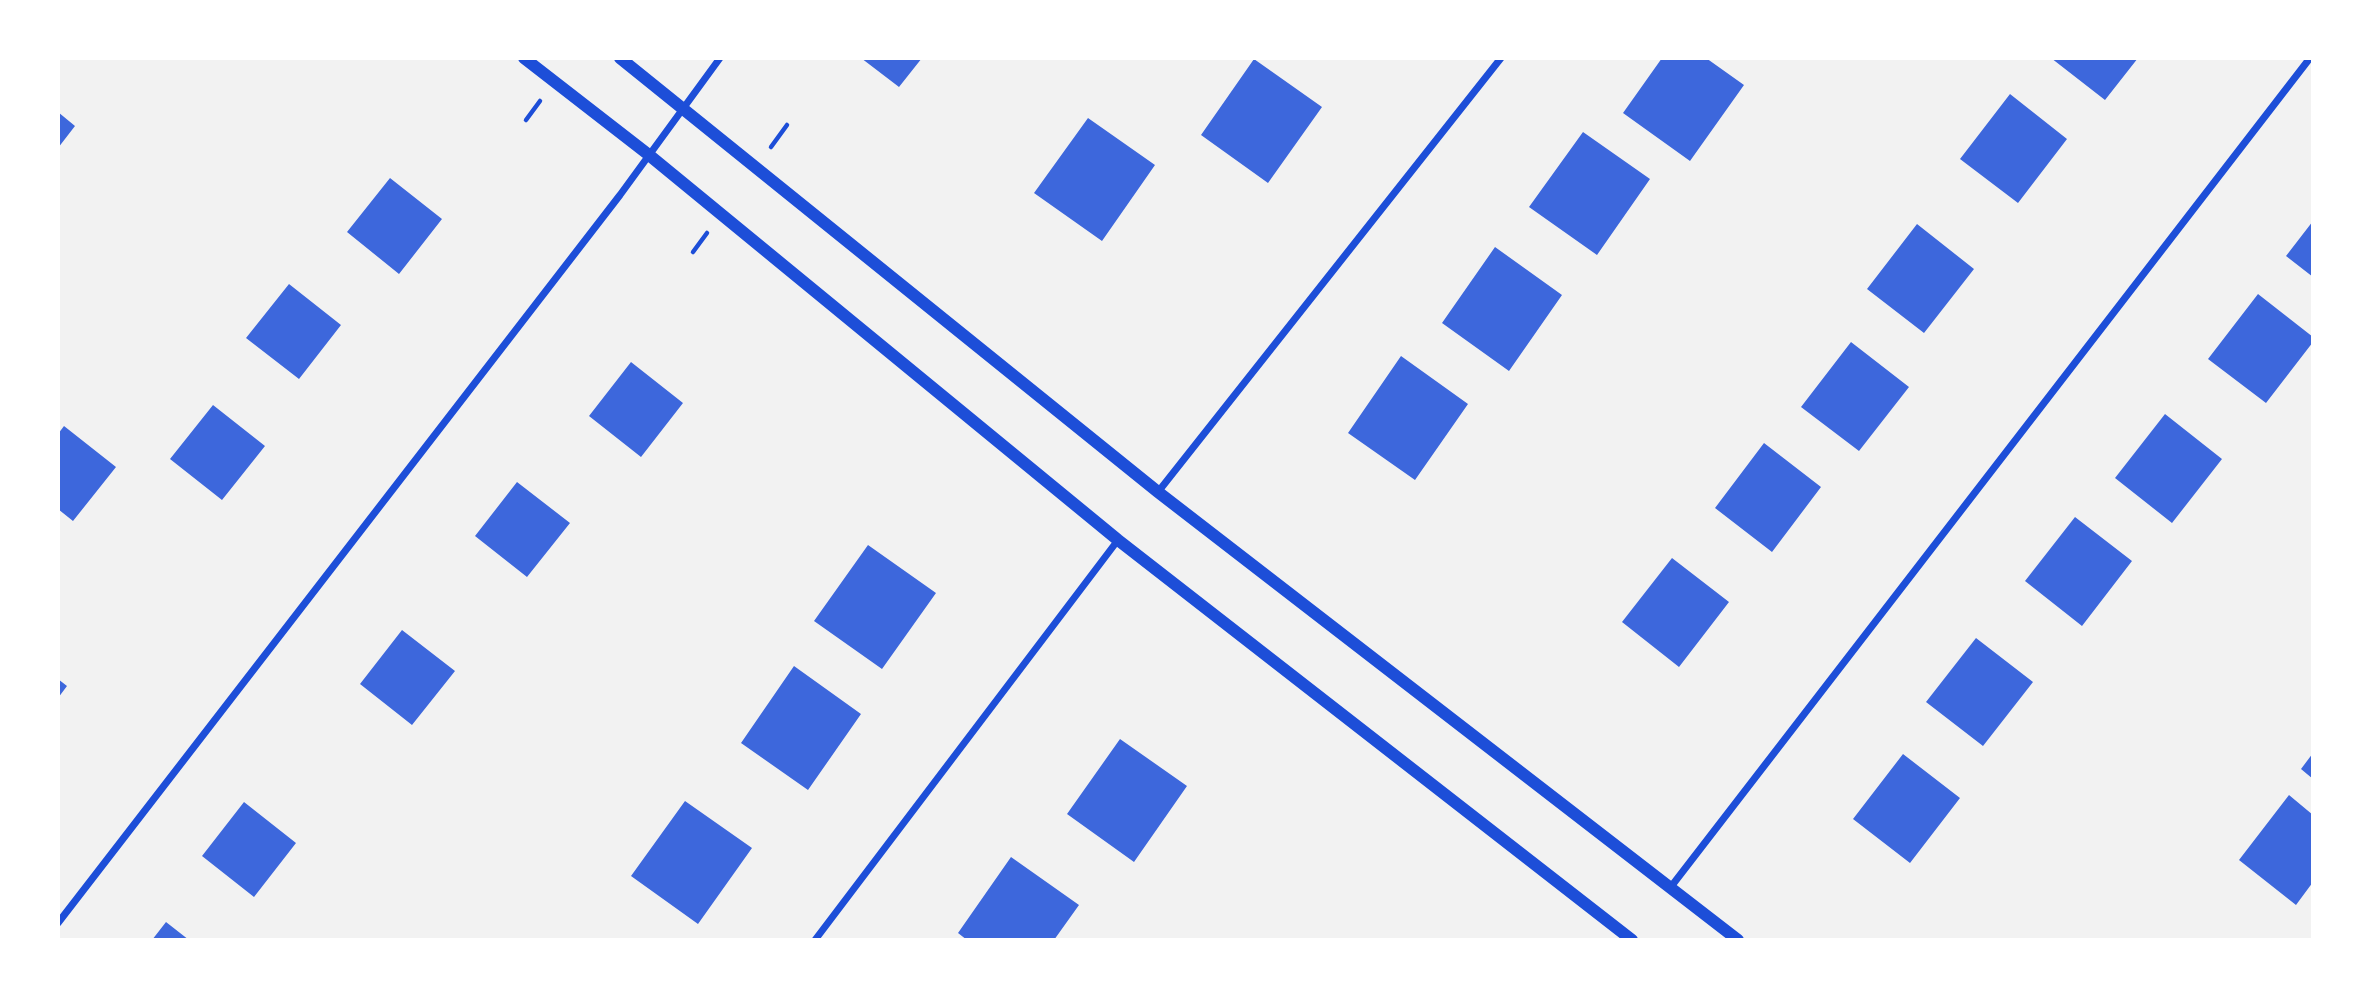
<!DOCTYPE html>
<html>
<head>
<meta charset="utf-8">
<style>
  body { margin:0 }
  #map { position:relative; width:2371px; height:998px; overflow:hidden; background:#f2f2f2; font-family:"Sofia Sans Condensed",sans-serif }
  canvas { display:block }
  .frame { position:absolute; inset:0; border:60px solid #fff; pointer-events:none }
</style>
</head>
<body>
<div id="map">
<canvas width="2371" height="998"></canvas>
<div class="frame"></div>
</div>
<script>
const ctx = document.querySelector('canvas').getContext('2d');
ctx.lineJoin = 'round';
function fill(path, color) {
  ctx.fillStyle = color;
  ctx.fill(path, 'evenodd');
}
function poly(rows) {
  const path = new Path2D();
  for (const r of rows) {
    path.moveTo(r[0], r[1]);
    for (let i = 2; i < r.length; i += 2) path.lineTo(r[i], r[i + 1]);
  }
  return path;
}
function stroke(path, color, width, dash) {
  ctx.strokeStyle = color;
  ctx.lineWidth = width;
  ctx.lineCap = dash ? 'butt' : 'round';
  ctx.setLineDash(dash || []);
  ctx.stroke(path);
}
const building = poly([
  [861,58,922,58,899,87],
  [1662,58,1706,58,1744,85,1690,161,1623,113],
  [2051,58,2138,58,2105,100],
  [1254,59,1322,107,1268,183,1201,135],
  [2010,94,2067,139,2018,203,1960,159],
  [58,112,75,126,58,148],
  [1088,118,1155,165,1102,241,1034,193],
  [1583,132,1650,179,1597,255,1529,207],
  [390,178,442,219,399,274,347,232],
  [2313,221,2313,277,2286,256],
  [1917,224,1974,269,1924,333,1867,289],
  [1495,247,1562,295,1509,371,1442,323],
  [289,284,341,325,299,379,246,338],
  [2258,294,2313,337,2313,342,2266,403,2208,359],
  [1851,342,1909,387,1859,451,1801,407],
  [1401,356,1468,404,1415,480,1348,433],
  [631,362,683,403,641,457,589,416],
  [213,405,265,446,222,500,170,459],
  [2165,414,2222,459,2172,523,2115,478],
  [64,426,116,467,73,521,58,509,58,434],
  [1764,443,1821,487,1772,552,1715,508],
  [517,482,570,523,527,577,475,536],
  [2075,517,2132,561,2082,626,2025,581],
  [868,545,936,593,882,669,814,621],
  [1672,558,1729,602,1679,667,1622,622],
  [402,630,455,671,412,725,360,684],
  [1976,638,2033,682,1983,746,1926,702],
  [794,666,861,714,808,790,741,743],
  [58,679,67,686,58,698],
  [1120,739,1187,786,1134,862,1067,814],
  [2313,753,2313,779,2301,769],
  [1903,754,1960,798,1910,863,1853,819],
  [2289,795,2313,815,2313,882,2296,905,2239,860],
  [685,801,752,848,698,924,631,876],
  [244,802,296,843,254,897,202,856],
  [1011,857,1079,905,1054,940,967,940,958,933],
  [166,922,189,940,152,940]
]);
const path = poly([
  [526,120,540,101],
  [771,147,787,125],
  [693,252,707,233]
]);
const minor = poly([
  [1158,492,1501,58],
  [1670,888,2310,58],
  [58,923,620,195,720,58],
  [815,940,1118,540]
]);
const tertiary = poly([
  [524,58,649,155,1118,540,1632,940],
  [620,58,1158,492,1738,940]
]);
fill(building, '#3d67dc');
stroke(path, '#1d4ed8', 4.5);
stroke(minor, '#1d4ed8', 7);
stroke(tertiary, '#1d4ed8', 12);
</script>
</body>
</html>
